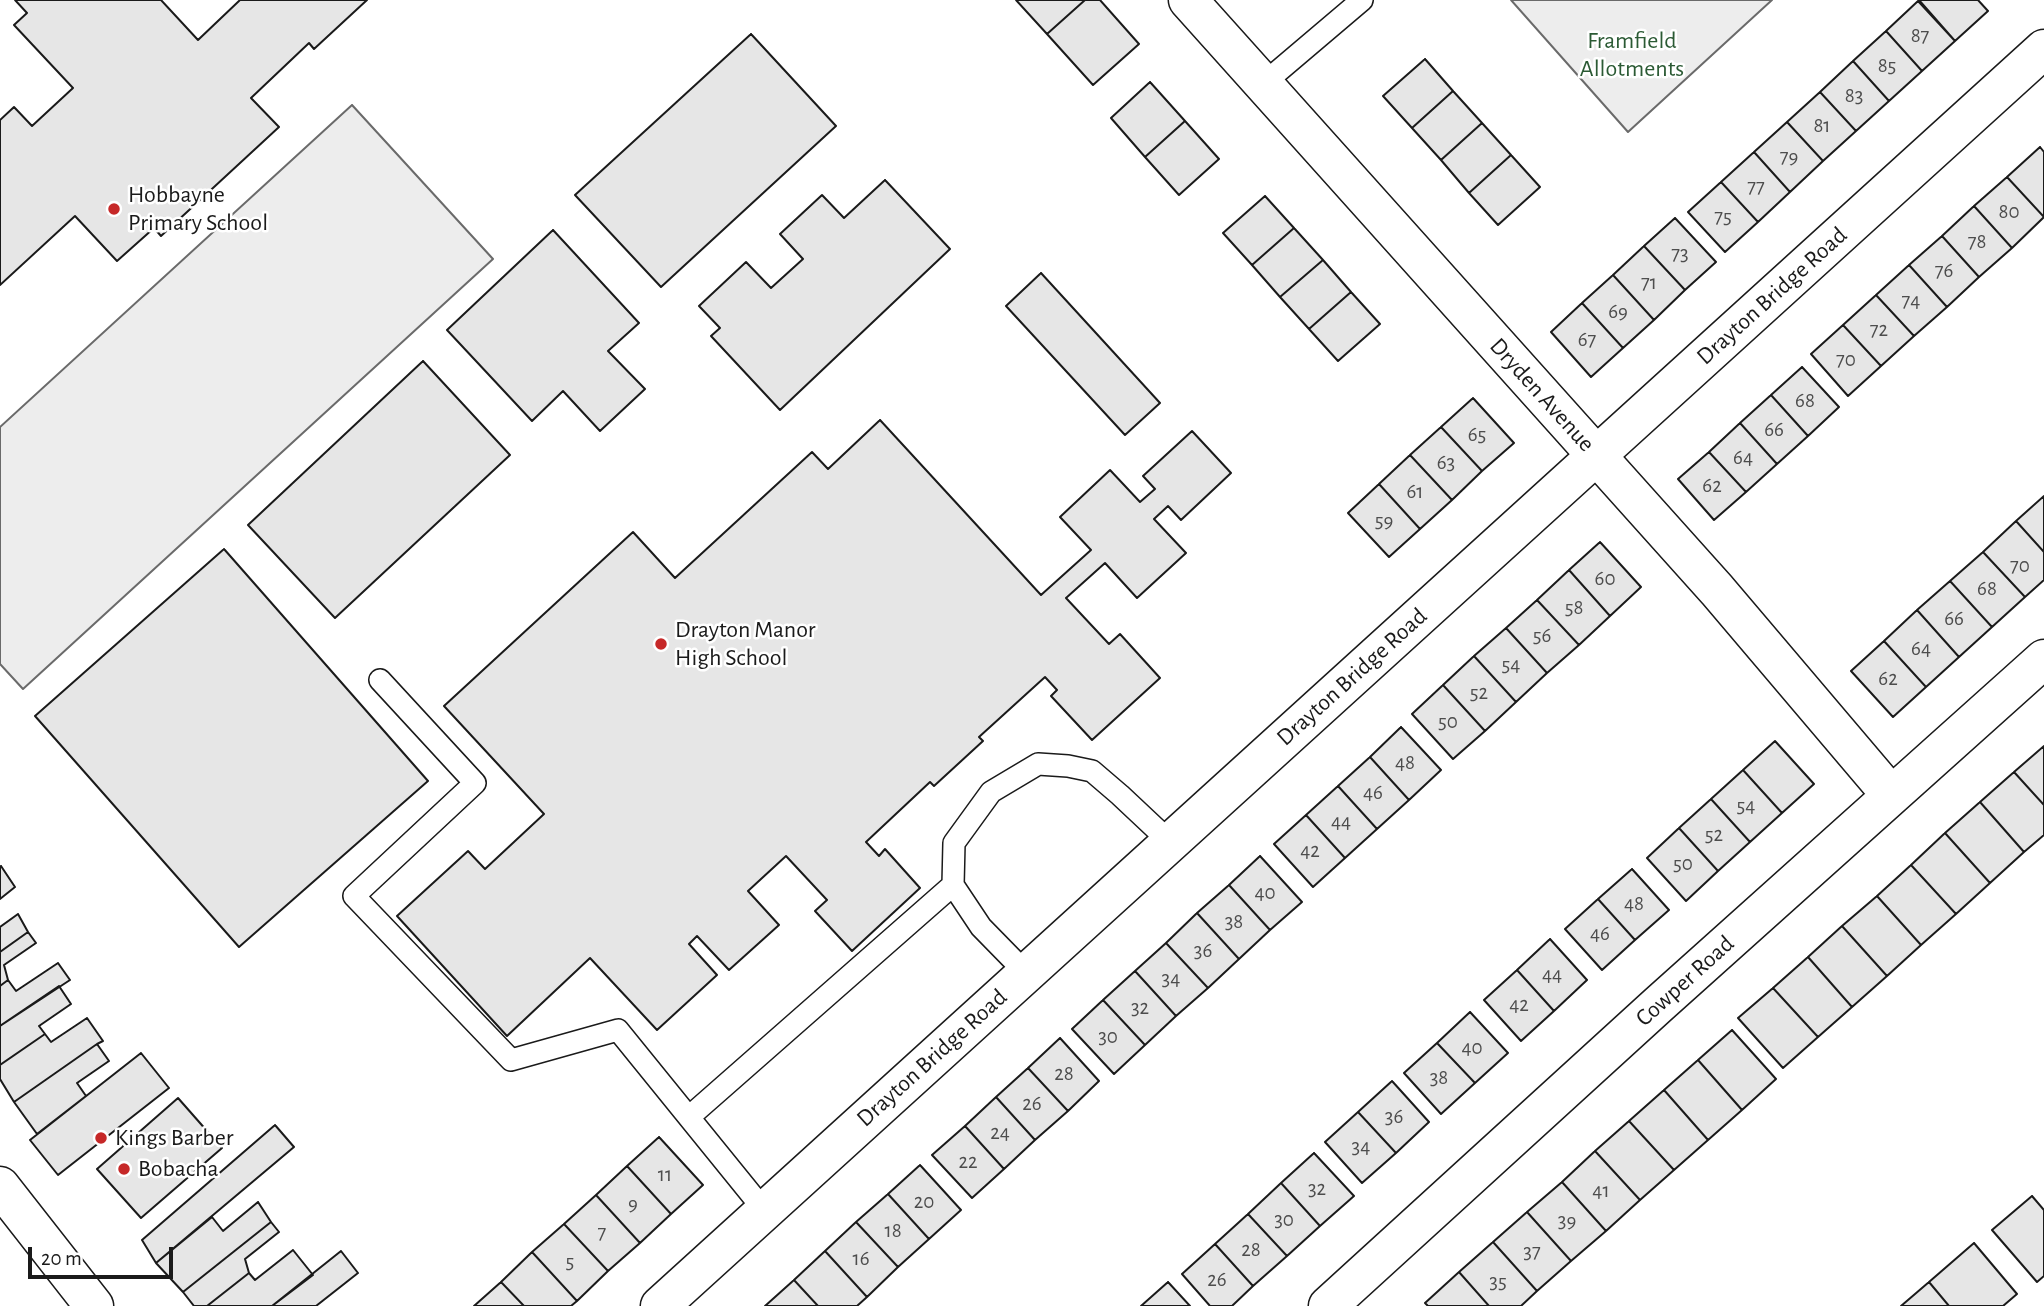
<!DOCTYPE html>
<html>
<head>
<meta charset="utf-8">
<style>
  body { margin:0 }
  #map { position:relative; width:2044px; height:1306px; overflow:hidden; background:#fff; font-family:"Alegreya Sans",sans-serif }
  canvas { display:block }
  .scale { position:absolute; left:28px; top:1247px; width:145px; height:32px; box-sizing:border-box; border:4px solid #1a1a1a; border-top:0; padding-left:9px; font-size:21px; line-height:24px; white-space:nowrap; color:#1a1a1a; -webkit-text-stroke:5px #fff; paint-order:stroke }
</style>
</head>
<body>
<div id="map">
<canvas width="2044" height="1306"></canvas>
<div class="scale">20 m</div>
</div>
<script>
const ctx = document.querySelector('canvas').getContext('2d');
ctx.lineJoin = 'round';
function fill(path, color) {
  ctx.fillStyle = color;
  ctx.fill(path, 'evenodd');
}
function poly(rows) {
  const path = new Path2D();
  for (const r of rows) {
    path.moveTo(r[0], r[1]);
    for (let i = 2; i < r.length; i += 2) path.lineTo(r[i], r[i + 1]);
  }
  return path;
}
function stroke(path, color, width, dash) {
  ctx.strokeStyle = color;
  ctx.lineWidth = width;
  ctx.lineCap = dash ? 'butt' : 'round';
  ctx.setLineDash(dash || []);
  ctx.stroke(path);
}
function label(font, color, halo, rows, align = 'center') {
  ctx.font = font + ' "Alegreya Sans",sans-serif';
  ctx.lineWidth = 5;
  ctx.setLineDash([]);
  ctx.textBaseline = 'middle';
  ctx.strokeStyle = halo;
  ctx.fillStyle = color;
  for (const [text, x, y, turn = 0] of rows) {
    ctx.save();
    ctx.translate(x, y);
    ctx.rotate((+turn || 0) * Math.PI / 180);
    ctx.textAlign = isNaN(turn) ? turn : align;
    if (halo) ctx.strokeText(text, 0, 0);
    ctx.fillText(text, 0, 0);
    ctx.restore();
  }
}
const built = poly([
  [1511,0,1772,0,1628,132,1511,0],
  [352,105,493,259,23,689,0,664,0,427,352,105]
]);
const building = poly([
  [15,0,161,0,198,40,240,0,367,0,314,49,309,43,251,98,279,127,161,236,154,228,117,261,75,216,0,285,0,120,14,107,32,126,73,88,14,25,27,13,15,0],
  [1016,0,1085,0,1047,34,1016,0],
  [1085,0,1100,0,1139,44,1093,85,1047,34,1085,0],
  [1919,0,1978,0,1988,11,1955,41,1919,0],
  [1918,1,1955,41,1922,71,1886,31,1918,1],
  [1886,31,1922,71,1889,101,1853,61,1886,31],
  [751,34,836,126,661,287,575,195,751,34],
  [1425,59,1453,91,1412,128,1383,96,1425,59],
  [1853,61,1889,101,1856,131,1820,92,1853,61],
  [1150,82,1185,121,1145,157,1111,118,1150,82],
  [1453,91,1482,123,1441,160,1412,128,1453,91],
  [1820,92,1856,131,1823,161,1787,122,1820,92],
  [1185,121,1219,159,1179,195,1145,157,1185,121],
  [1787,122,1823,161,1790,192,1754,152,1787,122],
  [1482,123,1511,155,1469,193,1441,160,1482,123],
  [2040,147,2044,152,2044,217,2007,177,2040,147],
  [1754,152,1790,192,1758,222,1721,182,1754,152],
  [1511,155,1540,187,1498,225,1469,193,1511,155],
  [2007,177,2044,217,2012,248,1974,206,2007,177],
  [885,180,950,249,780,410,711,336,720,328,699,306,746,262,771,288,803,259,780,234,822,195,844,218,885,180],
  [1721,182,1758,222,1725,252,1688,212,1721,182],
  [1265,196,1294,228,1252,265,1223,233,1265,196],
  [1974,206,2012,248,1979,277,1942,236,1974,206],
  [1675,218,1716,262,1685,290,1644,246,1675,218],
  [1294,228,1323,260,1280,297,1252,265,1294,228],
  [553,230,639,323,608,351,645,389,600,431,563,391,532,421,447,330,553,230],
  [1942,236,1979,277,1947,307,1909,265,1942,236],
  [1644,246,1685,290,1654,320,1613,275,1644,246],
  [1323,260,1351,292,1309,329,1280,297,1323,260],
  [1909,265,1947,307,1914,336,1876,295,1909,265],
  [1041,273,1160,403,1125,435,1006,306,1041,273],
  [1613,275,1654,320,1623,348,1582,303,1613,275],
  [1351,292,1380,324,1338,361,1309,329,1351,292],
  [1876,295,1914,336,1881,366,1843,325,1876,295],
  [1582,303,1623,348,1591,377,1551,332,1582,303],
  [1843,325,1881,366,1848,396,1811,354,1843,325],
  [423,361,510,455,335,618,248,525,423,361],
  [1802,367,1839,407,1808,436,1771,395,1802,367],
  [1771,395,1808,436,1777,464,1740,423,1771,395],
  [1473,398,1514,443,1482,471,1441,427,1473,398],
  [880,420,1041,595,1091,550,1060,517,1110,470,1140,502,1155,489,1143,476,1192,431,1231,473,1181,520,1168,506,1154,519,1186,553,1137,598,1105,563,1066,598,1109,644,1120,634,1160,678,1092,740,1051,696,1057,690,1045,677,979,737,983,741,934,786,930,782,866,842,879,856,885,849,920,888,852,951,815,911,827,900,786,856,748,891,779,925,729,970,697,936,689,944,717,975,657,1030,590,958,507,1036,397,916,468,851,485,869,544,814,444,706,633,532,675,578,812,452,828,469,880,420],
  [1740,423,1777,464,1746,492,1709,452,1740,423],
  [1441,427,1482,471,1452,500,1410,455,1441,427],
  [1709,452,1746,492,1714,520,1678,479,1709,452],
  [1410,455,1452,500,1420,529,1379,484,1410,455],
  [1379,484,1420,529,1389,557,1348,513,1379,484],
  [2044,496,2044,552,2016,521,2044,496],
  [2016,521,2044,552,2044,580,2025,597,1983,552,2016,521],
  [1600,542,1641,587,1610,616,1569,570,1600,542],
  [224,549,428,781,239,947,35,716,224,549],
  [1983,552,2025,597,1992,627,1950,581,1983,552],
  [1569,570,1610,616,1579,645,1537,600,1569,570],
  [1950,581,1992,627,1959,657,1917,610,1950,581],
  [1537,600,1579,645,1547,673,1506,628,1537,600],
  [1917,610,1959,657,1926,687,1884,641,1917,610],
  [1506,628,1547,673,1516,702,1474,656,1506,628],
  [1884,641,1926,687,1893,717,1851,671,1884,641],
  [1474,656,1516,702,1485,731,1443,685,1474,656],
  [1443,685,1485,731,1453,759,1412,714,1443,685],
  [1401,727,1441,770,1409,800,1370,757,1401,727],
  [1775,741,1814,784,1782,813,1743,770,1775,741],
  [2044,746,2044,805,2014,772,2044,746],
  [1370,757,1409,800,1377,829,1338,786,1370,757],
  [1743,770,1782,813,1750,842,1711,799,1743,770],
  [2014,772,2044,805,2044,835,2024,852,1980,802,2014,772],
  [1338,786,1377,829,1345,858,1306,815,1338,786],
  [1711,799,1750,842,1718,871,1679,828,1711,799],
  [1980,802,2024,852,1990,883,1945,833,1980,802],
  [1306,815,1345,858,1313,887,1274,844,1306,815],
  [1679,828,1718,871,1686,901,1647,858,1679,828],
  [1945,833,1990,883,1956,914,1911,865,1945,833],
  [1260,856,1302,902,1270,930,1229,885,1260,856],
  [1911,865,1956,914,1921,945,1877,896,1911,865],
  [1,866,15,887,0,899,0,867,1,866],
  [1632,869,1669,910,1635,940,1598,899,1632,869],
  [1229,885,1270,930,1239,959,1197,913,1229,885],
  [1877,896,1921,945,1887,976,1842,926,1877,896],
  [1598,899,1635,940,1602,970,1565,929,1598,899],
  [1197,913,1239,959,1208,988,1166,943,1197,913],
  [18,914,28,932,0,952,0,927,18,914],
  [1842,926,1887,976,1852,1007,1808,957,1842,926],
  [28,932,36,943,4,965,8,980,0,986,0,952,28,932],
  [1550,939,1587,980,1554,1011,1517,970,1550,939],
  [1166,943,1208,988,1176,1016,1135,971,1166,943],
  [1808,957,1852,1007,1818,1037,1773,988,1808,957],
  [58,963,70,980,0,1026,0,986,8,980,16,991,58,963],
  [1517,970,1554,1011,1521,1041,1484,1000,1517,970],
  [1135,971,1176,1016,1145,1045,1103,1000,1135,971],
  [59,986,71,1004,39,1026,45,1034,0,1065,0,1026,59,986],
  [1773,988,1818,1037,1783,1068,1738,1018,1773,988],
  [1103,1000,1145,1045,1114,1074,1072,1029,1103,1000],
  [1470,1012,1508,1053,1475,1083,1437,1043,1470,1012],
  [87,1018,103,1041,97,1044,14,1102,0,1079,0,1065,45,1034,51,1042,87,1018],
  [1732,1030,1776,1079,1742,1110,1698,1060,1732,1030],
  [1060,1038,1099,1081,1068,1111,1028,1068,1060,1038],
  [1437,1043,1475,1083,1441,1114,1404,1073,1437,1043],
  [97,1044,109,1061,77,1083,86,1096,37,1134,14,1102,97,1044],
  [141,1053,169,1088,58,1175,30,1140,141,1053],
  [1698,1060,1742,1110,1708,1140,1664,1090,1698,1060],
  [1028,1068,1068,1111,1035,1140,996,1097,1028,1068],
  [1392,1081,1429,1122,1396,1153,1358,1112,1392,1081],
  [1664,1090,1708,1140,1674,1170,1629,1121,1664,1090],
  [996,1097,1035,1140,1004,1169,965,1126,996,1097],
  [178,1098,222,1148,141,1218,97,1169,178,1098],
  [1358,1112,1396,1153,1362,1183,1325,1142,1358,1112],
  [1629,1121,1674,1170,1640,1200,1595,1151,1629,1121],
  [275,1125,294,1147,156,1263,142,1240,275,1125],
  [965,1126,1004,1169,972,1198,932,1155,965,1126],
  [659,1137,703,1185,671,1214,627,1166,659,1137],
  [1595,1151,1640,1200,1606,1231,1562,1182,1595,1151],
  [1314,1153,1354,1196,1320,1226,1281,1183,1314,1153],
  [920,1165,961,1210,929,1239,888,1194,920,1165],
  [627,1166,671,1214,640,1243,596,1195,627,1166],
  [1562,1182,1606,1231,1571,1261,1527,1212,1562,1182],
  [1281,1183,1320,1226,1287,1256,1248,1214,1281,1183],
  [888,1194,929,1239,898,1267,856,1222,888,1194],
  [596,1195,640,1243,608,1271,564,1224,596,1195],
  [2032,1196,2044,1210,2044,1276,2037,1282,1992,1230,2032,1196],
  [258,1202,271,1222,183,1292,156,1263,212,1217,223,1231,258,1202],
  [1527,1212,1571,1261,1537,1291,1493,1242,1527,1212],
  [1248,1214,1287,1256,1253,1286,1215,1244,1248,1214],
  [271,1222,279,1232,245,1259,249,1273,207,1306,194,1306,183,1292,271,1222],
  [856,1222,898,1267,867,1297,825,1251,856,1222],
  [564,1224,608,1271,577,1301,532,1252,564,1224],
  [1493,1242,1537,1291,1521,1306,1489,1306,1459,1272,1493,1242],
  [1974,1243,2017,1294,2003,1306,1949,1306,1929,1282,1974,1243],
  [1215,1244,1253,1286,1232,1306,1210,1306,1182,1274,1215,1244],
  [293,1250,313,1275,272,1306,207,1306,249,1273,255,1280,293,1250],
  [341,1251,358,1273,316,1306,272,1306,341,1251],
  [825,1251,867,1297,857,1306,818,1306,794,1280,825,1251],
  [532,1252,577,1301,571,1306,524,1306,501,1282,532,1252],
  [1459,1272,1489,1306,1428,1306,1425,1303,1459,1272],
  [794,1280,818,1306,765,1306,794,1280],
  [501,1282,524,1306,474,1306,501,1282],
  [1168,1282,1190,1306,1141,1306,1168,1282],
  [1929,1282,1949,1306,1901,1306,1929,1282]
]);
const lane = poly([
  [1263,84,1362,0],
  [380,680,475,783,354,896,511,1060,618,1030,764,1210],
  [1026,973,981,927,953,885,954,843,991,792,1038,764,1068,766,1092,771,1120,795,1170,842],
  [689,1117,953,885]
]);
const street = poly([
  [1188,0,1717,590,1891,795],
  [660,1306,2044,49],
  [1328,1306,1658,1005,2044,659]
]);
const secondary = poly([
  [0,1186,94,1306]
]);
const markers = [
  [114,209,7,"#c62828"],
  [661,644,7,"#c62828"],
  [101,1138,7,"#c62828"],
  [124,1169,7,"#c62828"]
];
const numberNames = [
  ["87",1920,36],
  ["85",1887,66],
  ["83",1854,96],
  ["81",1822,126],
  ["79",1789,157],
  ["77",1756,187],
  ["80",2009,212],
  ["75",1723,217],
  ["78",1977,242],
  ["73",1680,254],
  ["76",1944,271],
  ["71",1649,283],
  ["74",1911,301],
  ["69",1618,312],
  ["72",1879,330],
  ["67",1587,340],
  ["70",1846,360],
  ["68",1805,401],
  ["66",1774,430],
  ["65",1477,435],
  ["64",1743,458],
  ["63",1446,463],
  ["62",1712,486],
  ["61",1415,492],
  ["59",1384,521],
  ["70",2020,566],
  ["60",1605,579],
  ["68",1987,589],
  ["58",1574,608],
  ["66",1954,619],
  ["56",1542,636],
  ["64",1921,649],
  ["54",1511,665],
  ["62",1888,679],
  ["52",1479,693],
  ["50",1448,722],
  ["48",1405,763],
  ["46",1373,793],
  ["54",1746,806],
  ["44",1341,822],
  ["52",1714,835],
  ["42",1310,851],
  ["50",1683,864],
  ["40",1265,893],
  ["48",1634,904],
  ["38",1234,922],
  ["46",1600,934],
  ["36",1203,951],
  ["44",1552,975],
  ["34",1171,979],
  ["42",1519,1005],
  ["32",1140,1008],
  ["30",1108,1037],
  ["40",1472,1048],
  ["28",1064,1074],
  ["38",1439,1078],
  ["26",1032,1104],
  ["36",1394,1117],
  ["24",1000,1133],
  ["34",1361,1147],
  ["22",968,1162],
  ["11",665,1175],
  ["32",1317,1189],
  ["41",1601,1191],
  ["20",924,1202],
  ["9",633,1204],
  ["30",1284,1220],
  ["39",1567,1221],
  ["18",893,1231],
  ["7",602,1233],
  ["28",1251,1250],
  ["37",1532,1252],
  ["16",861,1259],
  ["5",570,1262],
  ["26",1217,1280],
  ["35",1498,1282]
];
const parkNames = [
  ["Framfield",1632,41],
  ["Allotments",1632,69]
];
const poiNames = [
  ["Hobbayne",128,195],
  ["Primary School",128,223],
  ["Drayton Manor",675,630],
  ["High School",675,658],
  ["Kings Barber",115,1138],
  ["Bobacha",138,1169]
];
const streetNames = [
  ["Drayton Bridge Road",1772,296,-42],
  ["Dryden Avenue",1542,395,48],
  ["Drayton Bridge Road",1352,677,-42],
  ["Cowper Road",1685,981,-42],
  ["Drayton Bridge Road",932,1058,-42]
];
fill(built, '#ededed');
stroke(built, '#6a6a6a', 2);
fill(building, '#e6e6e6');
stroke(building, '#1a1a1a', 2);
stroke(lane, '#1a1a1a', 24);
stroke(street, '#1a1a1a', 41);
stroke(secondary, '#1a1a1a', 41);
stroke(lane, '#fff', 21);
stroke(street, '#fff', 38);
stroke(secondary, '#fff', 38);
for (const [x, y, r, color] of markers) {
  const dot = new Path2D();
  dot.arc(x, y, r, 0, 2 * Math.PI);
  ctx.fillStyle = color;
  ctx.fill(dot);
  stroke(dot, '#fff', 2.5);
}
label('21px', '#4d4d4d', null, numberNames);
label('24px', '#2b5a34', '#fff', parkNames);
label('24px', '#1a1a1a', '#fff', poiNames, 'left');
label('24px', '#1a1a1a', '#fff', streetNames);
</script>
</body>
</html>
